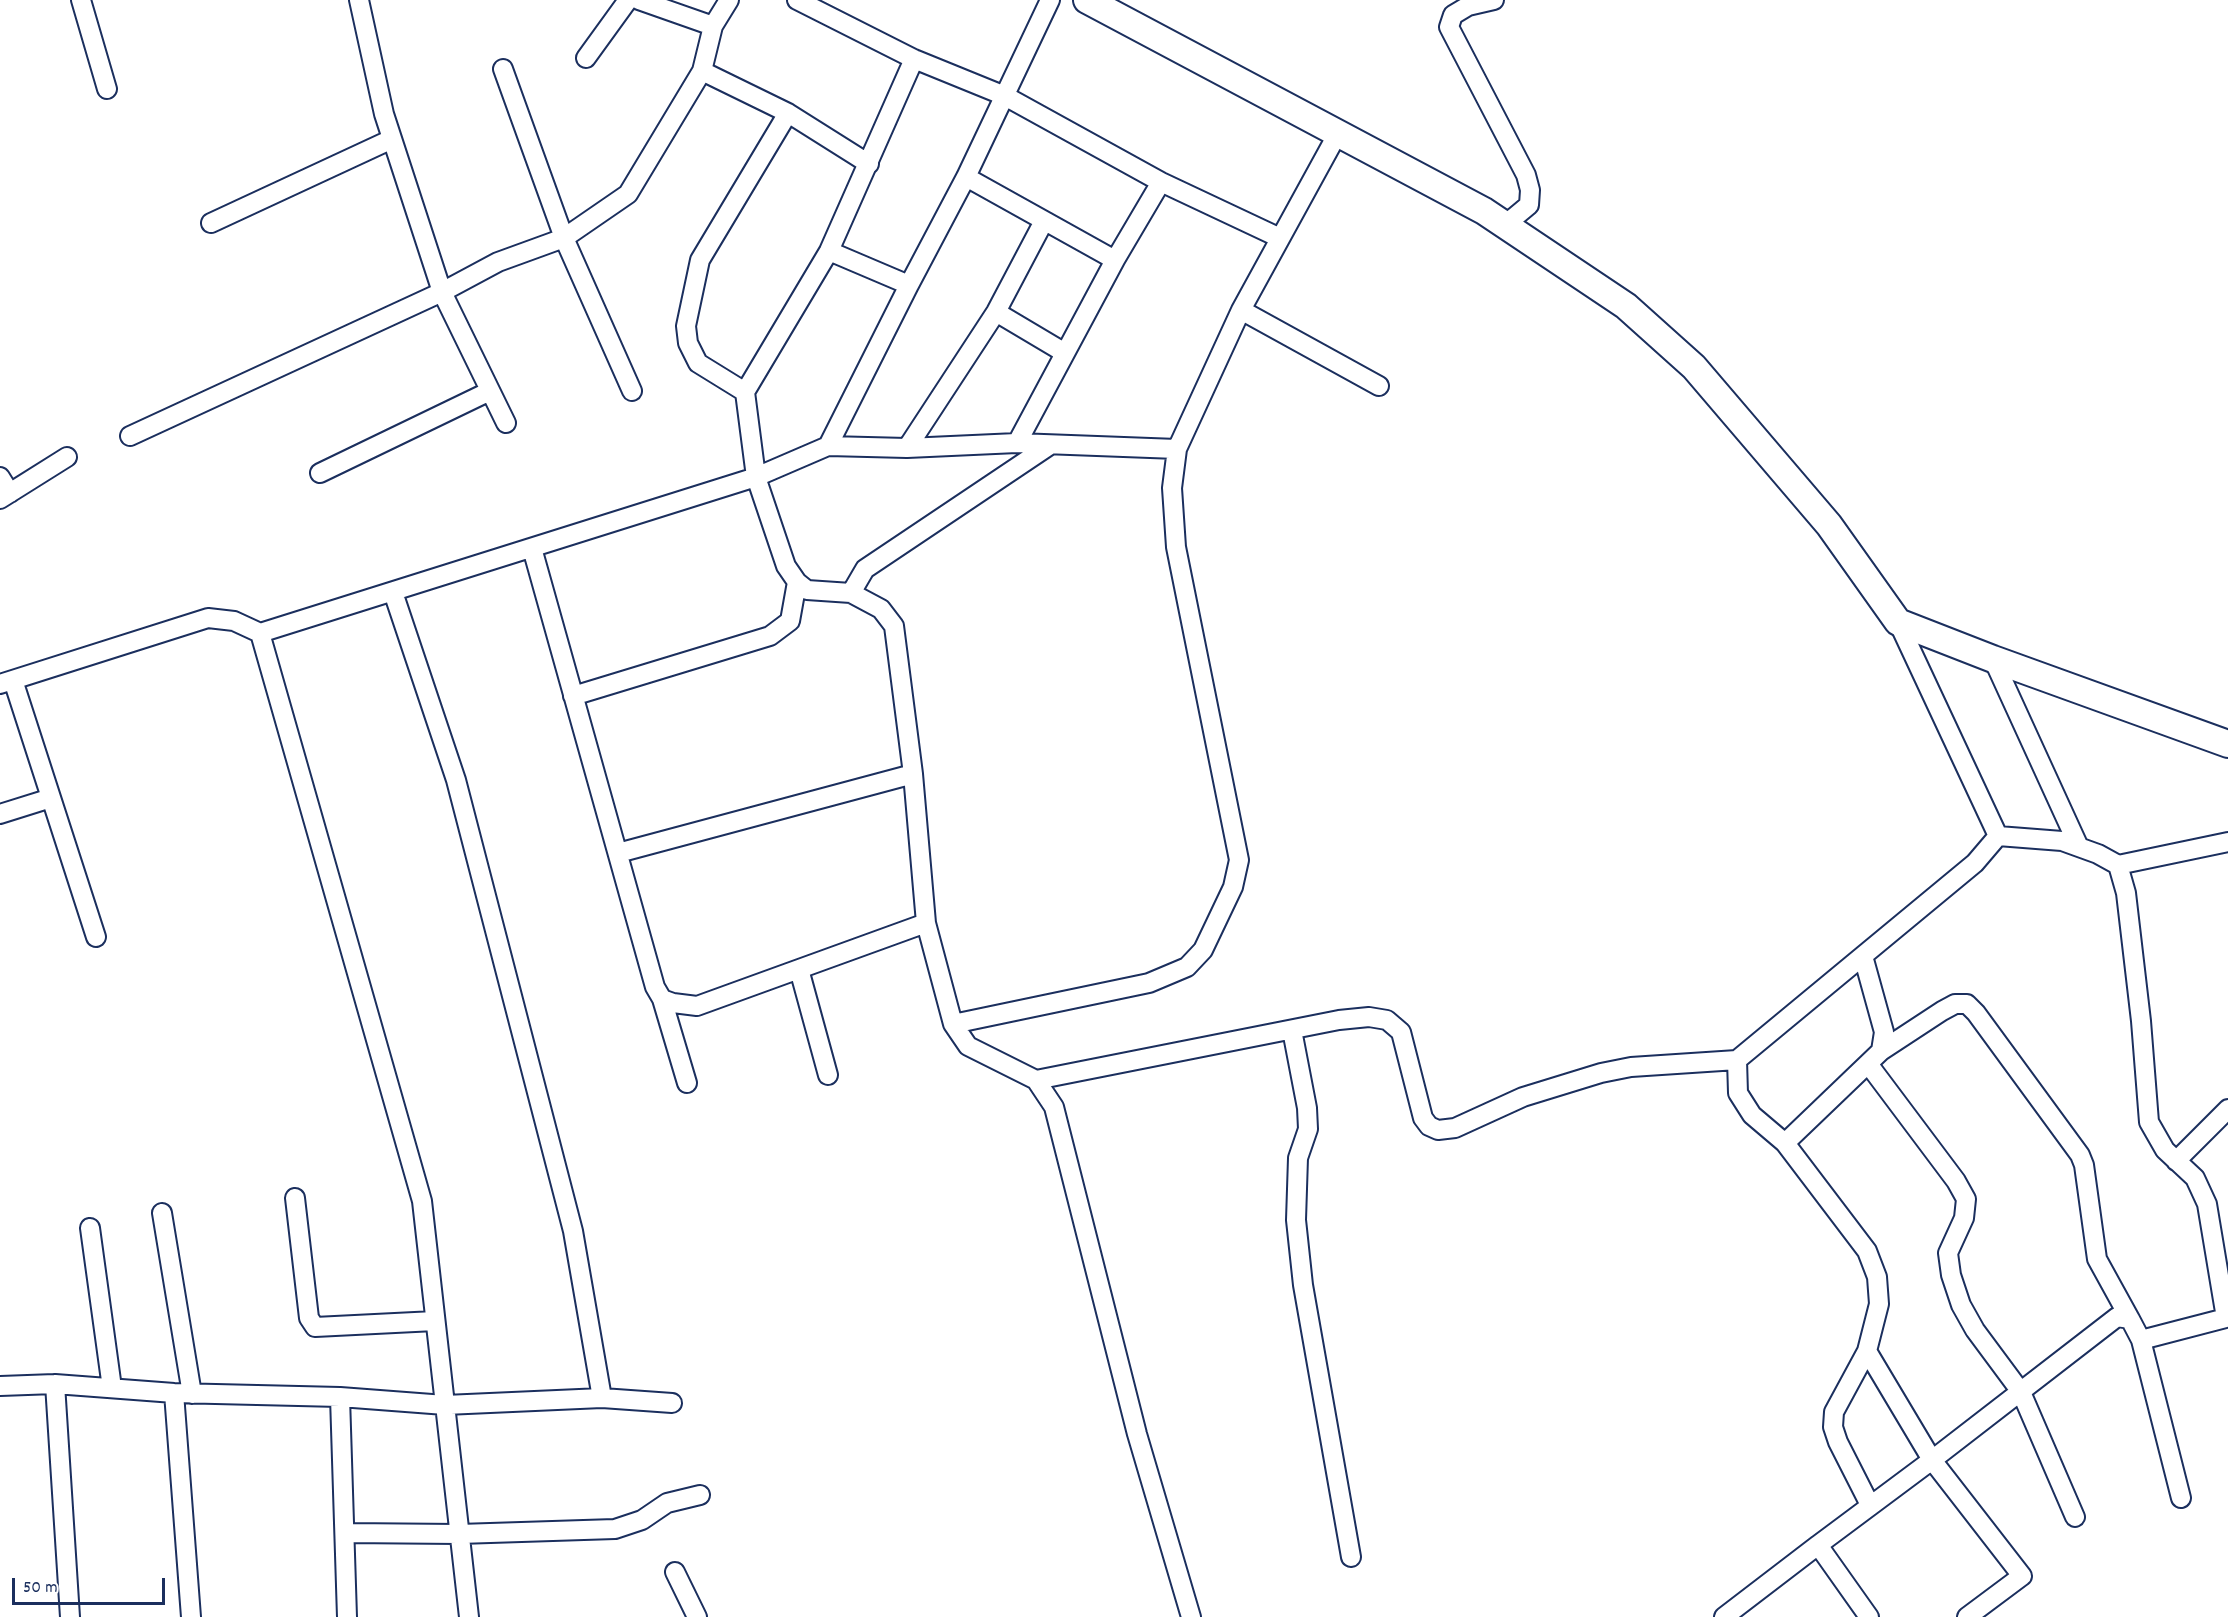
<!DOCTYPE html>
<html>
<head>
<meta charset="utf-8">
<style>
  body { margin:0 }
  #map { position:relative; width:2228px; height:1617px; overflow:hidden; background:#fff; font-family:Dekko,sans-serif }
  canvas { display:block }
  .scale { position:absolute; left:12px; top:1578px; width:153px; height:27px; box-sizing:border-box; border:3px solid #1b2f5e; border-top:0; padding-left:8px; font-size:18px; line-height:21px; white-space:nowrap; color:#1b2f5e; -webkit-text-stroke:4px #fff; paint-order:stroke }
</style>
</head>
<body>
<div id="map">
<canvas width="2228" height="1617"></canvas>
<div class="scale">50 m</div>
</div>
<script>
const ctx = document.querySelector('canvas').getContext('2d');
ctx.lineJoin = 'round';
function poly(rows) {
  const path = new Path2D();
  for (const r of rows) {
    path.moveTo(r[0], r[1]);
    for (let i = 2; i < r.length; i += 2) path.lineTo(r[i], r[i + 1]);
  }
  return path;
}
function stroke(path, color, width, dash) {
  ctx.strokeStyle = color;
  ctx.lineWidth = width;
  ctx.lineCap = dash ? 'butt' : 'round';
  ctx.setLineDash(dash || []);
  ctx.stroke(path);
}
const street = poly([
  [81,0,107,89],
  [359,0,384,114,442,292,506,423],
  [639,0,713,26],
  [797,0,914,59,1005,96,1161,182,1280,238],
  [1494,0,1468,6,1453,15,1449,27,1526,175,1530,190,1529,205,1505,225],
  [586,58,628,0],
  [503,69,564,238,632,391],
  [702,71,788,113,869,164],
  [788,113,700,260,686,326,688,343,698,363,745,392,829,251,914,59],
  [966,177,1115,260],
  [1044,221,996,312,907,448,1017,443,1177,449],
  [211,223,392,139],
  [829,251,909,285,966,177,1050,0],
  [1241,310,1379,386],
  [996,312,1065,353],
  [745,392,756,477,786,566,797,582,807,590,851,593,881,609,894,626,913,774,926,923,953,1024],
  [130,436,442,292,498,262,564,238,628,194,702,71,713,26,729,0],
  [1017,443,1115,260,1161,182],
  [828,446,909,285],
  [320,473,490,391],
  [0,477,10,493],
  [0,499,67,457],
  [532,548,655,987,662,999,673,1003,697,1006,926,923],
  [393,592,456,780,573,1231,602,1398],
  [851,593,865,569,1050,445],
  [1898,622,1998,836,2062,841,2098,854,2118,865,2126,893,2141,1021,2149,1122,2165,1150,2195,1178,2207,1204,2226,1318,2141,1340],
  [1993,659,2079,847],
  [13,680,96,937],
  [0,684,208,618,234,621,260,633],
  [573,696,770,636,790,621,797,582],
  [0,814,51,798],
  [618,853,913,774],
  [2118,865,2228,842],
  [799,969,828,1075],
  [662,999,687,1083],
  [1292,1030,1307,1108,1308,1129,1298,1158,1296,1220,1303,1285,1351,1557],
  [1881,1051,1942,1011,1955,1004,1967,1004,1976,1013,2080,1155,2084,1165,2097,1259,2130,1319],
  [1737,1060,1738,1093,1752,1115,1785,1143,1867,1251,1877,1277,1879,1304,1867,1351,1834,1412,1833,1427,1838,1442,1870,1505],
  [1869,1065,1956,1181,1966,1199,1964,1218,1948,1253,1951,1275,1961,1305,1975,1330,2021,1392,2075,1517],
  [1036,1080,1339,1020,1369,1017,1387,1020,1401,1032,1423,1118,1429,1126,1438,1130,1455,1128,1523,1097,1601,1073,1631,1067,1737,1060,1975,863,1998,836],
  [1785,1143,1881,1051,1884,1032,1863,956],
  [2176,1161,2228,1109],
  [295,1198,309,1318,315,1327,435,1321],
  [162,1213,192,1394],
  [90,1228,112,1388],
  [1867,1351,1932,1460,2022,1576,1967,1617],
  [55,1384,70,1617],
  [0,1386,55,1384,174,1393,340,1397,445,1405,602,1398,672,1403],
  [174,1393,191,1617],
  [340,1397,347,1617],
  [346,1533,459,1534,615,1529,642,1520,667,1503,700,1495],
  [1818,1545,1932,1460,2117,1317,2130,1319,2141,1340,2181,1498],
  [675,1572,697,1617],
  [469,1617,422,1201,260,633,756,477,828,446,907,448],
  [1191,1617,1137,1434,1054,1107,1036,1080,968,1046,953,1024,1149,983,1187,967,1203,950,1233,887,1239,860,1176,547,1172,488,1177,449,1241,310,1338,133],
  [1724,1617,1818,1545,1869,1617]
]);
const secondary = poly([
  [1087,0,1484,211,1626,306,1694,367,1829,525,1898,622,1993,659,2228,744]
]);
stroke(street, '#1b2f5e', 22);
stroke(secondary, '#1b2f5e', 30);
stroke(street, '#fff', 18);
stroke(secondary, '#fff', 26);
</script>
</body>
</html>
